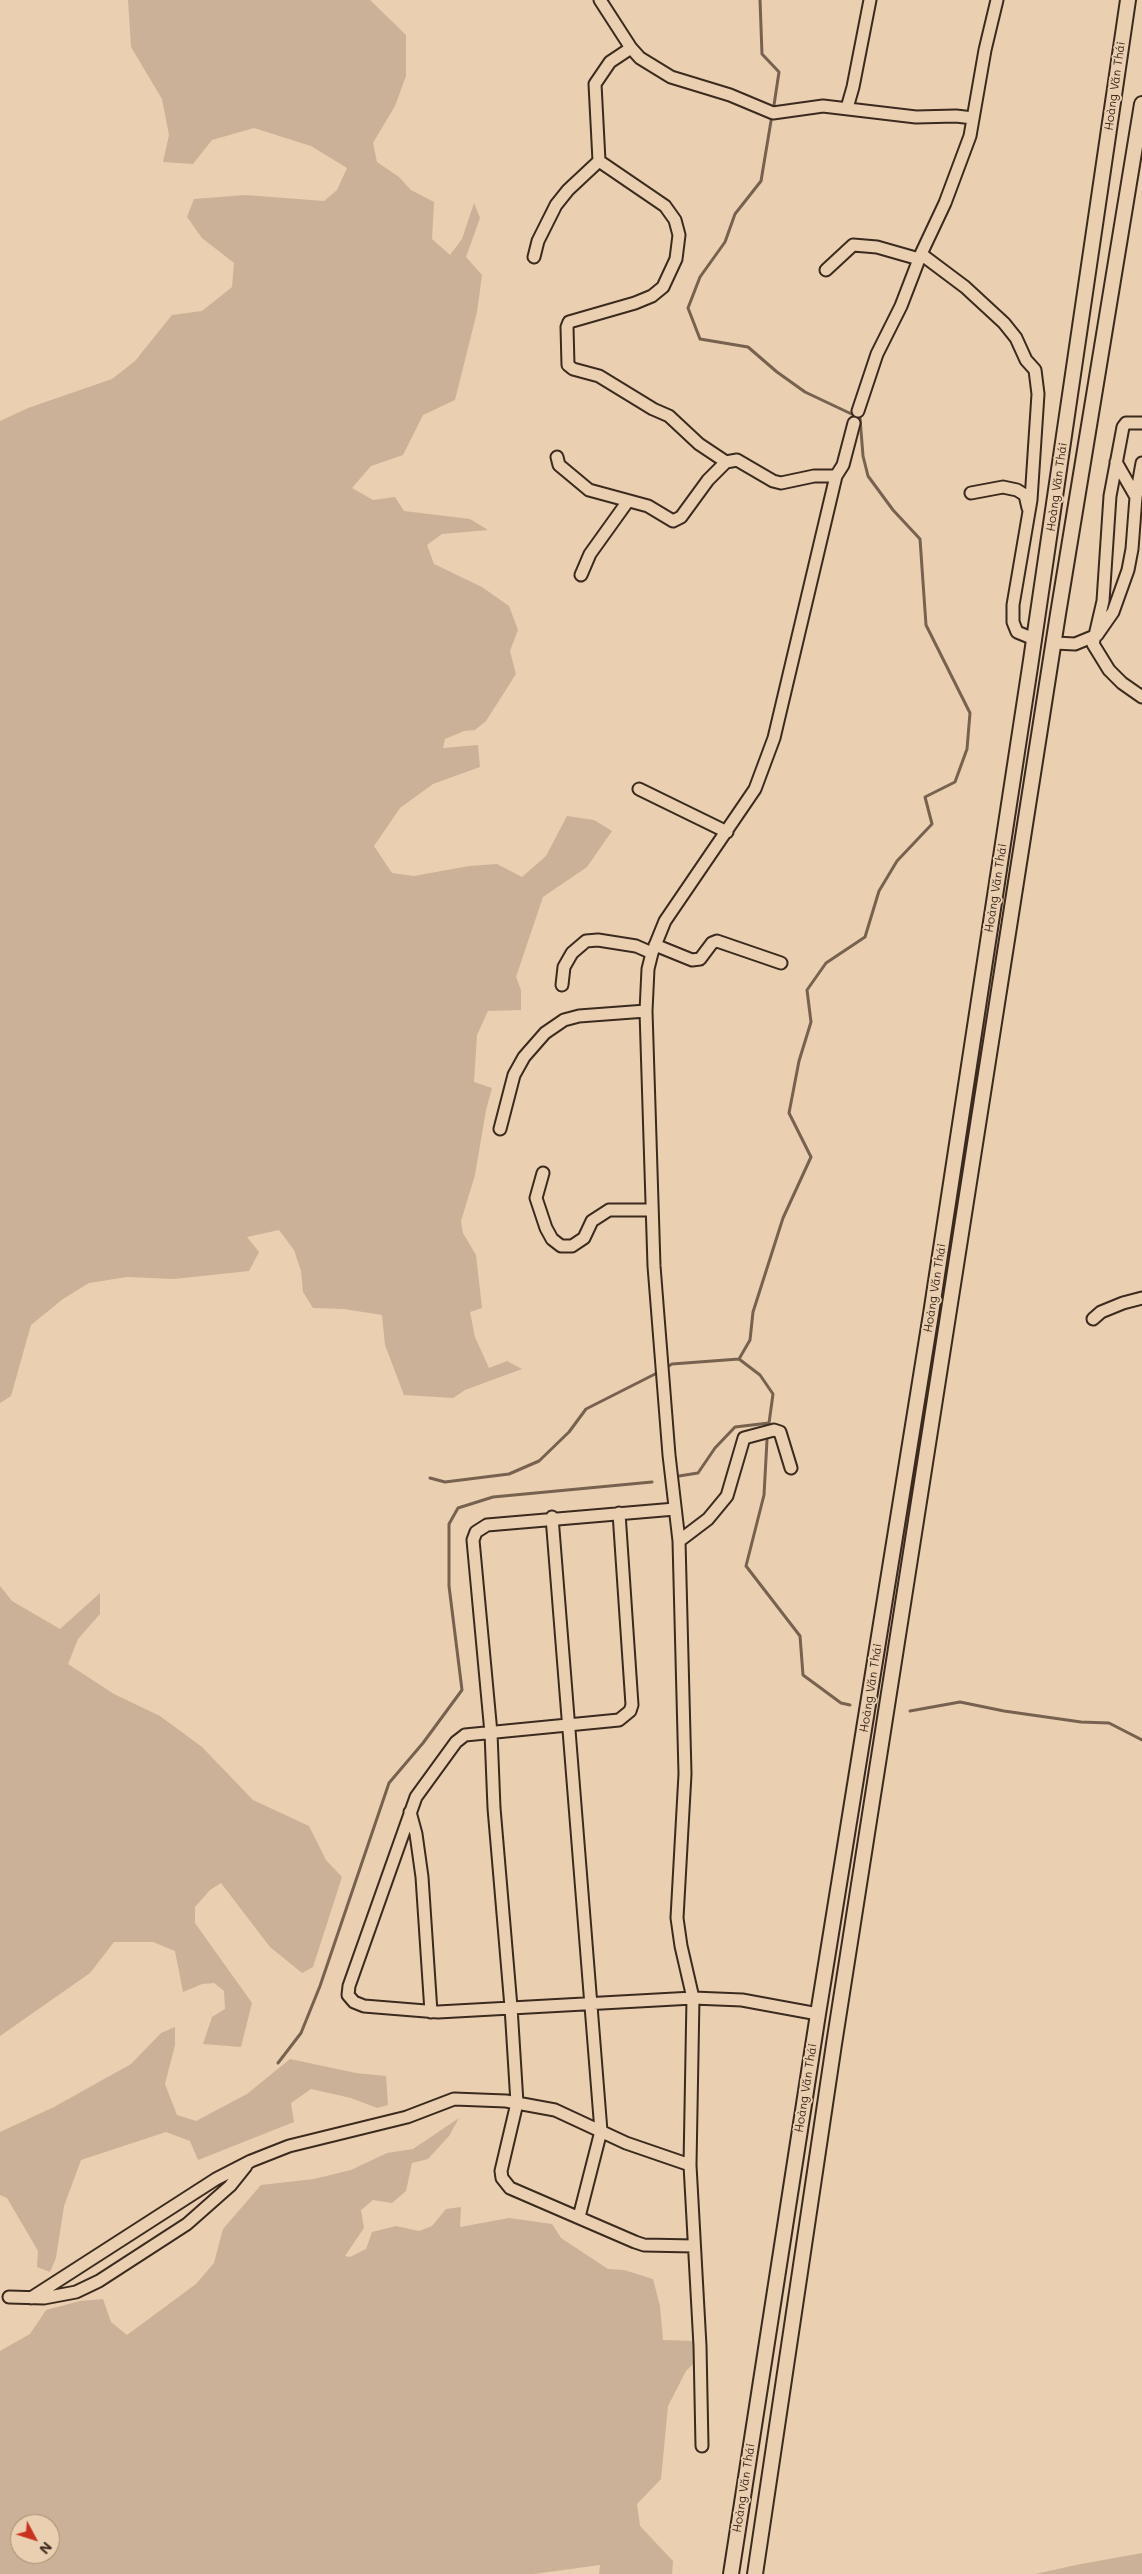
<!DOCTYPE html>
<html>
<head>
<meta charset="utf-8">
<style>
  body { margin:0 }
  #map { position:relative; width:1142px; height:2574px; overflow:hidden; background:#eacfb1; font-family:Mali,sans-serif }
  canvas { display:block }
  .north { position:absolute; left:10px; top:2514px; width:50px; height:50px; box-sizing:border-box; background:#eacfb1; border:1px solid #a48d76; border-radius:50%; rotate:130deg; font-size:14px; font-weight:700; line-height:20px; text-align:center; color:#3b2a1e }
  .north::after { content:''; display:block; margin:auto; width:18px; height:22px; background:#c8321e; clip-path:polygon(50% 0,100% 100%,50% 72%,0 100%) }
</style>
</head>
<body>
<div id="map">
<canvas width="1142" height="2574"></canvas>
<div class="north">N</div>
</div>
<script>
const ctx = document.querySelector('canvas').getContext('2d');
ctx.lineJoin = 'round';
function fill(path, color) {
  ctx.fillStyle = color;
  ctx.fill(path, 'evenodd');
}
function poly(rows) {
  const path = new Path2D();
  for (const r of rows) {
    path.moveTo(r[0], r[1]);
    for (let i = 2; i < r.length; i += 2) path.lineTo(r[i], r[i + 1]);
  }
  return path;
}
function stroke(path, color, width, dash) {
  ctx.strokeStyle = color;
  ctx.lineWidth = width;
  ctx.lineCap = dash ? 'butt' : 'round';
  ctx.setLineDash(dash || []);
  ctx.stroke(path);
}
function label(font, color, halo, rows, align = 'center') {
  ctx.font = font + ' Mali,sans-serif';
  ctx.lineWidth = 4;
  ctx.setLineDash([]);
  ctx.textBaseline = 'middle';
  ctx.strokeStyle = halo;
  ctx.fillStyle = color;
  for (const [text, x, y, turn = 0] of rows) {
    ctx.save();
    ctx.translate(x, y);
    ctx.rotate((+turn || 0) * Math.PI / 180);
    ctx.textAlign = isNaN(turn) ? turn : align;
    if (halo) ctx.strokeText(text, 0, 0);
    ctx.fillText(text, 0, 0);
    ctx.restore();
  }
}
const green = poly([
  [128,0,370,0,406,35,406,76,395,106,373,143,377,162,399,177,411,190,434,202,432,239,450,255,462,239,474,203,480,218,466,257,482,275,477,312,455,400,423,415,403,455,371,466,352,488,373,500,395,497,404,511,470,519,488,530,442,534,427,545,434,564,482,587,509,606,518,630,510,651,516,674,486,721,475,730,464,731,445,739,443,748,478,745,480,767,433,784,400,808,374,846,392,873,414,876,469,866,497,864,522,877,546,856,567,816,594,820,612,831,587,867,543,897,516,977,521,990,521,1010,488,1011,477,1035,474,1082,492,1088,486,1110,475,1175,461,1221,463,1233,476,1255,482,1308,470,1312,475,1337,489,1368,507,1361,522,1369,465,1390,453,1398,404,1395,385,1345,382,1315,344,1309,313,1308,303,1292,301,1271,294,1250,279,1230,247,1237,259,1252,249,1271,174,1279,127,1277,89,1283,63,1299,31,1325,11,1396,0,1403,0,421,28,408,112,379,135,361,172,315,202,311,232,287,234,263,202,238,187,217,194,199,245,195,324,201,337,190,347,168,311,146,254,128,212,140,193,164,163,162,169,135,162,99,131,47],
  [0,1586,12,1601,60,1629,100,1593,100,1614,78,1639,68,1664,114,1694,160,1716,202,1747,253,1800,309,1826,326,1860,342,1877,313,1967,302,1973,270,1947,221,1883,210,1890,195,1907,195,1923,252,2003,241,2047,203,2044,212,2017,225,2009,224,1991,214,1983,202,1984,183,1992,175,1951,153,1942,114,1942,90,1973,0,2036],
  [175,2027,175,2045,165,2084,177,2115,196,2121,247,2094,290,2059,356,2073,386,2076,388,2105,377,2108,351,2098,311,2089,291,2103,294,2122,198,2160,190,2141,166,2132,81,2160,64,2206,56,2258,50,2272,37,2267,38,2251,7,2198,0,2195,0,2132,54,2107,131,2064,161,2033],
  [459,2118,449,2136,428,2159,412,2163,406,2191,392,2203,373,2200,361,2210,364,2228,345,2256,350,2257,366,2249,372,2232,396,2226,419,2231,432,2226,446,2209,461,2207,460,2227,509,2218,552,2224,561,2238,608,2269,624,2270,653,2279,660,2306,663,2340,695,2341,700,2357,686,2371,668,2406,661,2479,637,2504,640,2526,673,2561,672,2574,599,2574,600,2565,534,2574,0,2574,0,2351,30,2334,46,2310,80,2301,103,2299,111,2322,127,2335,196,2284,214,2263,223,2229,261,2185,314,2179,351,2170,387,2153,413,2149],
  [20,2524,50,2524,50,2554,20,2554],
  [1142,2553,1142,2574,1035,2574,1076,2565]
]);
const stream = poly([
  [760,0,762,54,779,72,774,105],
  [739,1359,750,1340,753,1312,783,1218,811,1157,789,1113,799,1061,811,1022,807,990,826,963,865,937,879,891,897,861,932,824,925,797,955,782,967,749,970,713,926,625,920,539,893,510,868,476,863,456,860,418,805,392,777,372,748,347,700,339,688,308,700,277,725,242,735,214,761,181,771,121],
  [664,1369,672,1364,739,1359,760,1375,773,1394,769,1423,735,1427,715,1448,698,1473,679,1476],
  [767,1440,764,1495,746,1566,800,1636,803,1675,841,1703,850,1705],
  [430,1478,445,1482,509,1474,539,1461,569,1432,586,1409,659,1372],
  [910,1711,960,1702,1004,1711,1081,1722,1109,1723,1142,1740],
  [278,2063,301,2033,320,1986,389,1783,423,1743,462,1690,449,1586,449,1524,458,1508,493,1497,652,1482]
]);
const minor = poly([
  [600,0,631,48,640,58,671,77,730,95,773,113,823,106,916,117,956,116,973,118],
  [847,108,853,87,870,0],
  [599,161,665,206,675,220,679,235,676,259,663,287,652,296,635,303,569,322,567,327,568,365,573,369,599,376,653,409,669,416,699,444,726,462],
  [921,254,965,287,1004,323,1016,338,1026,360,1035,370,1038,394,1031,500,1013,605,1013,622,1017,632,1034,639],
  [534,257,538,241,556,205,568,190,599,161,595,84,610,62,631,48],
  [826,270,853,245,877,247,919,259],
  [858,411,877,354,901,306,921,254,945,203,970,136,985,50,997,0],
  [1142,423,1126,423,1123,427,1110,496,1103,601,1093,644,1109,670,1122,683,1142,697],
  [557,457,559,465,589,490,648,506,673,521,681,517,708,480,726,462,737,460,773,481,781,483,814,476,836,476],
  [1116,462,1136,497],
  [971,493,1003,487,1017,490,1025,495,1028,508],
  [581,575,590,554,628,501],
  [1055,643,1075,644,1097,635,1113,612,1128,570,1132,549,1136,497,1142,463],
  [639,789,727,832],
  [655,945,692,960,700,959,712,943,717,941,781,963],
  [562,985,564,967,572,953,586,941,598,940,636,946,652,953],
  [500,1129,514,1075,524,1057,545,1033,564,1020,579,1016,646,1011],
  [543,1173,536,1198,546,1228,552,1239,561,1246,572,1246,584,1238,592,1221,609,1210,652,1210],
  [1093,1319,1101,1312,1123,1303,1142,1298],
  [675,1509,487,1525,476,1532,473,1540,491,1733,494,1808,511,2007,517,2103,501,2171,502,2178,510,2188,635,2242,644,2245,694,2246],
  [619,1513,632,1705,630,1711,619,1720,465,1735,456,1742,416,1797,349,1986,348,1995,354,2002,364,2006,438,2012,693,1998,742,2000,818,2014],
  [552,1517,601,2131,579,2217],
  [679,1541,708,1519,727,1496,744,1438,774,1430,780,1432,791,1468],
  [410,1812,416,1834,422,1877,431,2012],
  [9,2297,44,2298,76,2292,99,2281,187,2224,230,2186,246,2166],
  [31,2298,216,2179,251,2161,289,2146,407,2117,454,2099,506,2101,555,2110,626,2143,690,2165],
  [702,2446,700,2346,690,2165,693,1998,681,1946,677,1918,685,1774,679,1541,669,1455,654,1266,646,1011,648,969,652,953,665,921,755,789,774,738,836,476,843,465,854,423]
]);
const major = poly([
  [731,2574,818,2014,931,1314,1030,667,1128,0],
  [755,2574,834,2044,1058,614,1142,104]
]);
const streetNames = [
  ["Hoàng Văn Thái",1115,86,-82],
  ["Hoàng Văn Thái",1057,487,-82],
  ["Hoàng Văn Thái",996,888,-81],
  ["Hoàng Văn Thái",935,1288,-81],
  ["Hoàng Văn Thái",871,1688,-81],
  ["Hoàng Văn Thái",806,2088,-81],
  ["Hoàng Văn Thái",744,2488,-81]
];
fill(green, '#cbb197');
stroke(stream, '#776250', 3);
stroke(minor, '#3b2a1e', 15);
stroke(major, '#3b2a1e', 18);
stroke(minor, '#eacfb1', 11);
stroke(major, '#eacfb1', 14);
label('12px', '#3b2a1e', '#eacfb1', streetNames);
</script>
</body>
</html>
